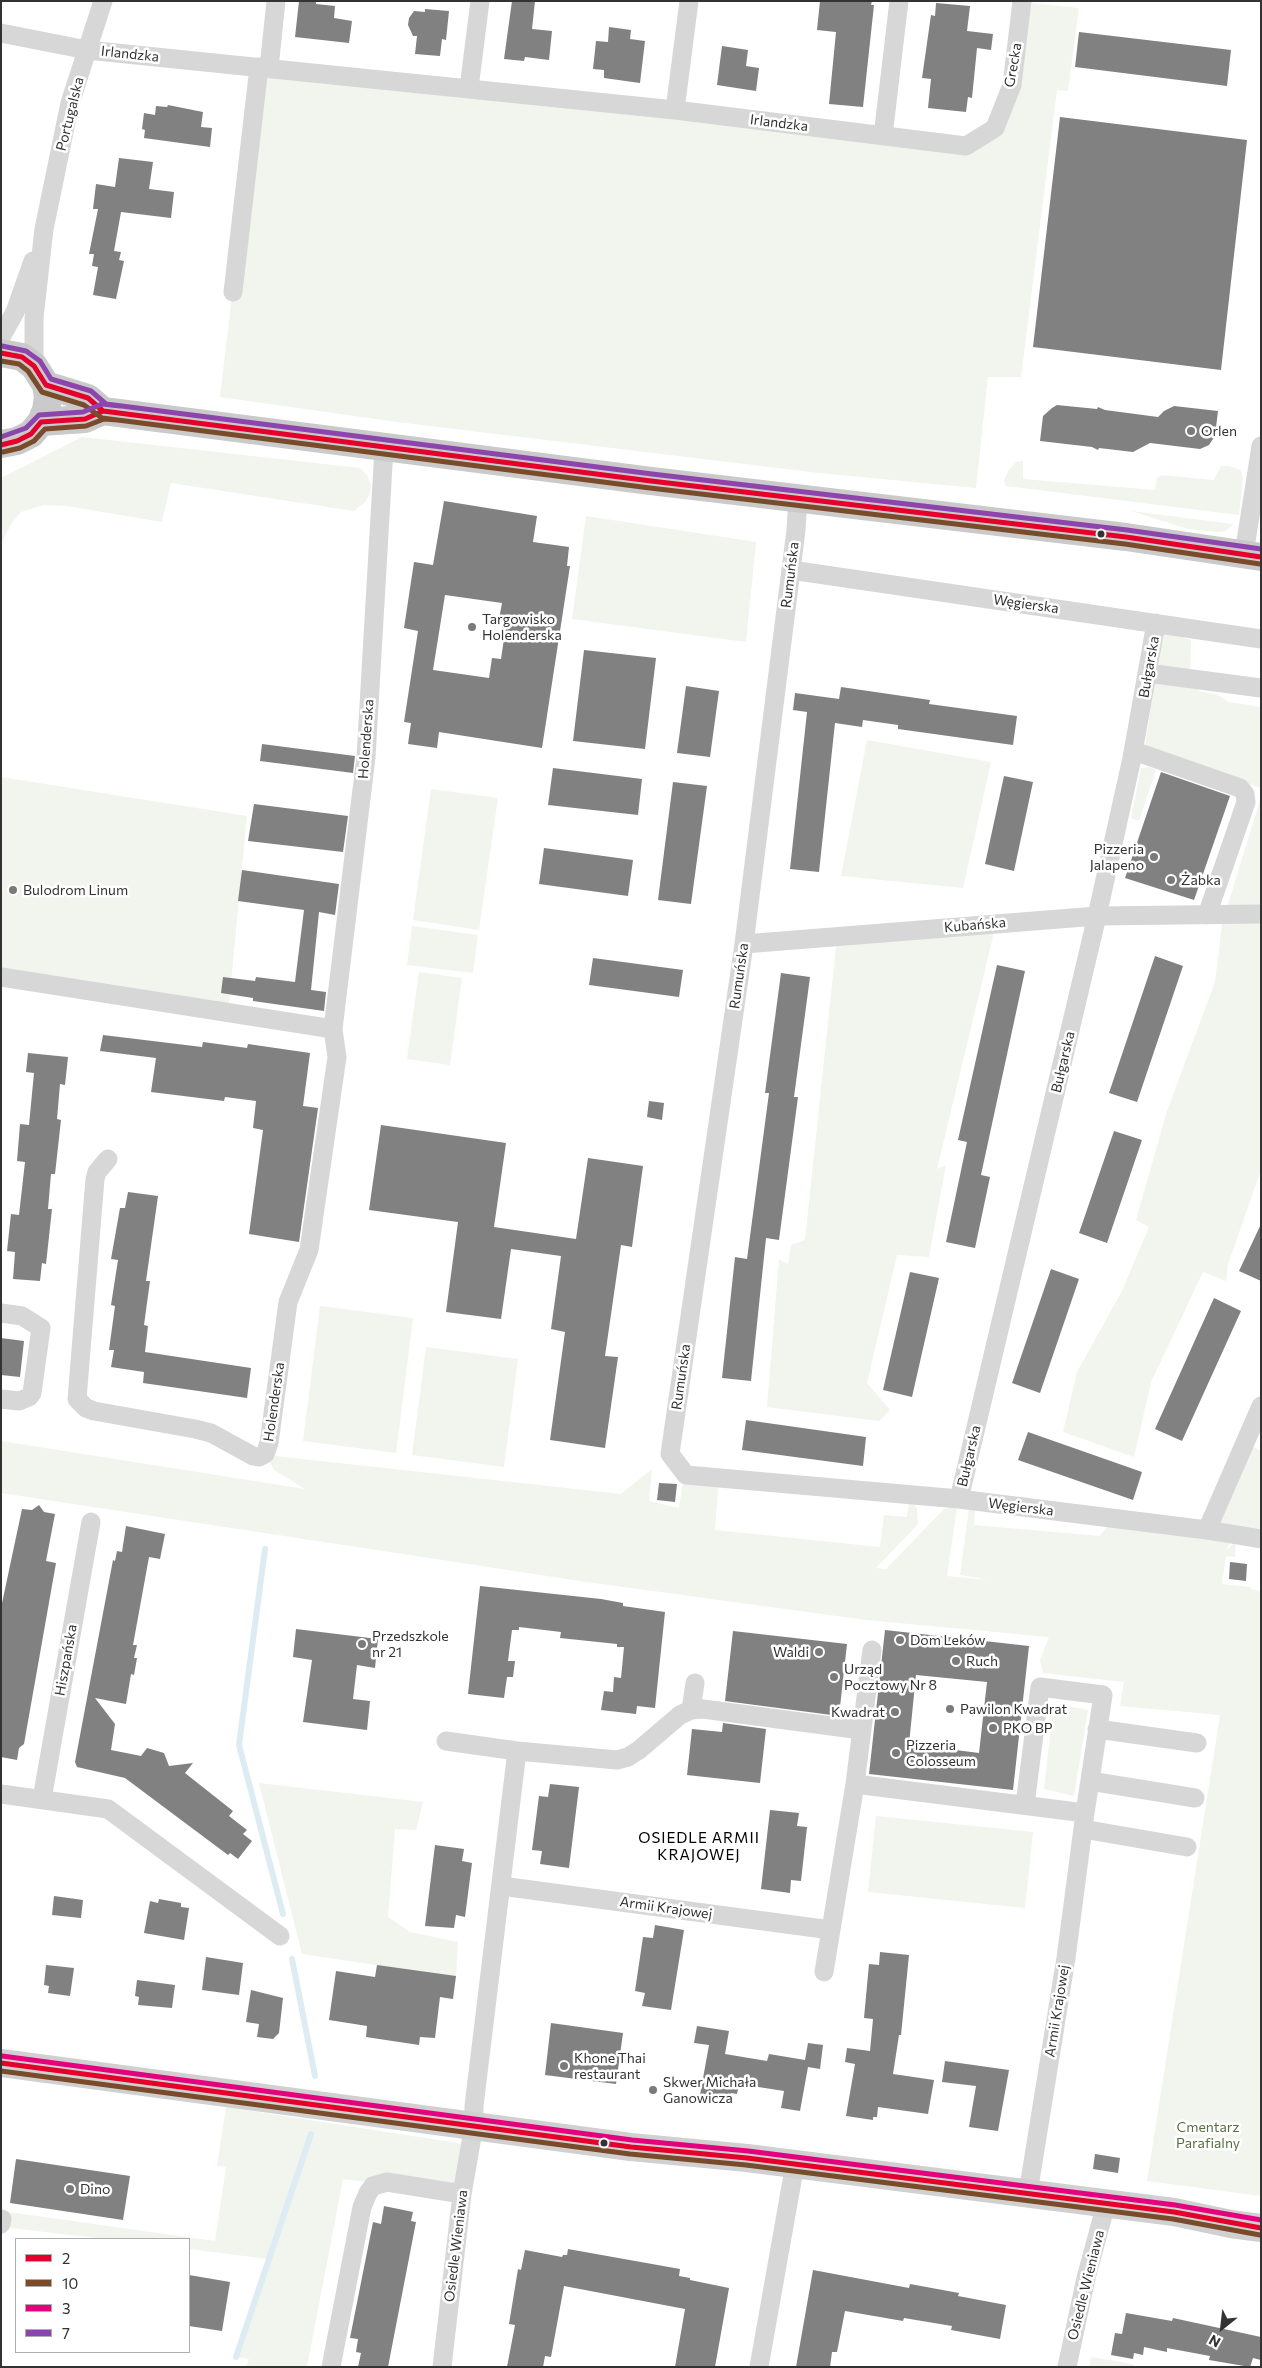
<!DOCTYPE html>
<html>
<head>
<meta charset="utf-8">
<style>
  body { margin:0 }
  #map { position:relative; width:1262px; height:2368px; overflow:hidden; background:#fff; font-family:Commissioner,sans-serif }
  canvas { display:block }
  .frame { position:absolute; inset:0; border:2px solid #333; pointer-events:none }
  .legend { position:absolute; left:15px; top:2238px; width:175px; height:115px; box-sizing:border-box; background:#fff; border:1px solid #adadad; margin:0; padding:6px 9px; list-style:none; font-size:15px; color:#333 }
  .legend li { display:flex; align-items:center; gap:10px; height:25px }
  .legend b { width:25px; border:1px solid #adadad }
  .north { position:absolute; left:1197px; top:2303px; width:50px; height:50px; -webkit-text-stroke:4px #fff; paint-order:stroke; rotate:209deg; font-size:14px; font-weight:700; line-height:20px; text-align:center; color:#333 }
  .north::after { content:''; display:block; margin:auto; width:18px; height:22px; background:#333; clip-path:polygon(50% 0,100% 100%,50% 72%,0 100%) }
</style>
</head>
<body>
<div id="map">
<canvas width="1262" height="2368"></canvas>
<div class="frame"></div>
<ul class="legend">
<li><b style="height:6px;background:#e4002b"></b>2</li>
<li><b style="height:6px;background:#7a4b2a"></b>10</li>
<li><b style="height:6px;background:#e5007d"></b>3</li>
<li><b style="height:6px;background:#8e44ad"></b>7</li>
</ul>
<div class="north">N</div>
</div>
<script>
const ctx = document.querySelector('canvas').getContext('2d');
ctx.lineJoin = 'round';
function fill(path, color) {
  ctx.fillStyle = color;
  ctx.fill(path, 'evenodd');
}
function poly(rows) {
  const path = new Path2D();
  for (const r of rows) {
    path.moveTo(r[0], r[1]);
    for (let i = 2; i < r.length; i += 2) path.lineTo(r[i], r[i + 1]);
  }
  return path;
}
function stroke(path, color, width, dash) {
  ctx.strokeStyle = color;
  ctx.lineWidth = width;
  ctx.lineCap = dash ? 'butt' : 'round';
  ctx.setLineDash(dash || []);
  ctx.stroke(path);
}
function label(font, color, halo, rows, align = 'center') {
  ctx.font = font + ' Commissioner,sans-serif';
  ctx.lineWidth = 5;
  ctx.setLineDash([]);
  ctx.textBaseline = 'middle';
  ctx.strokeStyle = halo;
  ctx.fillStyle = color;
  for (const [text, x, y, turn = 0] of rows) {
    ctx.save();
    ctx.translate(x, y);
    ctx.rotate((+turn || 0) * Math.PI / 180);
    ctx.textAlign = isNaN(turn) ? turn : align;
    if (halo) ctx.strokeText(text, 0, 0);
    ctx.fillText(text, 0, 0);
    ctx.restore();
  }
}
const green = poly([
  [1022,2,1079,8,1068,91,1057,90,1021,377,988,377,976,488,819,473,397,422,220,397,259,67,966,146,995,127],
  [82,437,360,468,367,475,371,485,370,493,366,501,354,511,171,483,162,522,67,506,44,505,21,512,11,524,1,544,1,478],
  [1023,461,1023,479,1155,490,1157,478,1161,475,1214,480,1221,466,1229,466,1241,470,1243,478,1239,515,1006,486,1004,480,1009,470,1016,462],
  [1131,511,1233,524,1226,531,1216,532,1188,529],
  [586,516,756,542,746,642,572,619],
  [1162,631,1191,640,1190,679,1197,680,1199,691,1218,695,1229,702,1261,707,1261,788,1145,748],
  [867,740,991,762,963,888,841,876],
  [1150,767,1156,770,1139,821,1131,818,1141,768],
  [1,777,247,816,228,1013,1,979],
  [431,789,498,798,479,930,413,920],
  [1261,797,1261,1170,1228,1264,1226,1281,1203,1272,1151,1382,1134,1457,1063,1432,1077,1372,1122,1291,1149,1227,1136,1220,1167,1111,1215,982,1222,924],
  [996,924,937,1169,946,1165,929,1257,897,1255,867,1383,890,1410,879,1421,767,1407,779,1259,788,1264,791,1245,805,1240,837,937],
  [412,926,478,935,473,973,407,965],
  [419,972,462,978,450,1065,407,1059],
  [320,1306,413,1318,396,1453,303,1441],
  [426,1347,518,1359,504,1467,412,1455],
  [1,1441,305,1489,274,1470,269,1460,275,1456,621,1494,652,1469,649,1501,679,1508,683,1481,719,1478,715,1530,880,1547,884,1515,907,1517,909,1503,914,1505,917,1508,918,1524,876,1568,886,1569,944,1509,957,1507,947,1576,989,1580,960,1575,969,1508,975,1509,974,1525,1100,1536,1108,1525,1206,1530,1245,1442,1261,1451,1261,1539,1235,1535,1226,1550,1236,1542,1235,1557,1226,1556,1222,1584,1251,1587,1251,1589,1261,1591,1261,2196,1147,2181,1220,1715,1120,1706,1124,1682,1043,1673,1040,1660,1049,1637,866,1620,587,1582,1,1493],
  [1061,1705,1088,1710,1074,1796,1044,1789,1053,1709],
  [259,1783,423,1802,416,1830,395,1829,388,1917,410,1932,458,1942,456,1977,302,1954],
  [876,1816,1033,1832,1025,1908,868,1892],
  [226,2107,470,2145,462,2194,343,2179,307,2367,242,2367,247,2365,249,2359,236,2357,268,2259,189,2249,189,2239,106,2239,1,2227,1,2211,215,2241,226,2167,217,2166],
  [1091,2357,1133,2364,1133,2367,1089,2367]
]);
const stream = poly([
  [265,1549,239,1745,283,1914],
  [292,1959,315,2076],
  [236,2357,311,2134]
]);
const building = poly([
  [299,1,316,1,316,4,335,6,334,18,352,21,349,43,295,37],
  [512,1,535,1,532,29,552,31,549,60,525,57,524,61,504,59],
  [820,1,872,1,871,5,874,5,863,107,829,104,836,32,817,30],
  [936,3,970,6,967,31,993,34,991,50,977,48,972,98,968,97,966,112,928,108,931,79,922,78,931,15,935,16],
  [425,9,449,11,446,40,442,39,440,56,415,54,417,36,413,36,408,25,409,18,414,11,425,12],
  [609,27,631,30,630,39,645,41,640,83,604,78,604,70,593,69,596,41,608,42],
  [1079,32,1231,50,1227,86,1075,67],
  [722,46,748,50,746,66,759,68,756,91,717,85],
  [168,105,203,112,201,127,212,128,210,147,144,138,145,130,142,129,144,113,155,115,156,106,167,107],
  [1060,117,1247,140,1221,370,1033,347],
  [119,158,153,162,149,189,174,192,171,218,121,212,114,251,121,252,119,260,124,261,116,299,93,295,98,267,92,266,94,254,89,254,98,209,93,209,96,184,115,187],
  [1057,405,1097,409,1098,407,1105,410,1158,417,1164,411,1174,406,1218,411,1215,436,1209,445,1200,449,1150,443,1133,452,1099,448,1098,450,1092,447,1040,441,1043,416,1052,408],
  [444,501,537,516,533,542,569,547,567,566,570,566,542,748,439,732,437,748,408,744,411,723,404,722,418,631,404,628,414,562,433,565],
  [445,595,502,603,498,624,506,625,501,659,492,658,489,678,433,670],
  [584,650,656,658,645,749,573,741],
  [686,686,719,691,710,757,677,753],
  [841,687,930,700,929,704,1017,716,1013,745,898,729,898,725,863,720,862,727,835,723,819,872,790,869,807,712,793,710,795,693,839,699],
  [262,744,355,756,353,773,260,761],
  [553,768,642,779,638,815,548,805],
  [1161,772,1230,796,1194,900,1125,878],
  [1004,776,1033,782,1014,871,985,864],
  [673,782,707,786,691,904,658,900],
  [254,804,348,816,343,852,248,841],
  [544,848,633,860,628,896,539,884],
  [242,870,339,884,335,915,319,912,311,990,326,992,324,1011,253,1001,253,998,221,993,223,977,255,981,256,977,295,982,304,910,238,901],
  [1155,956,1183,966,1137,1102,1109,1093],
  [593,958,683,970,679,997,589,985],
  [997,965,1025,971,981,1175,990,1177,975,1248,946,1242,967,1142,958,1140],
  [781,973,810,977,794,1097,798,1097,779,1240,766,1238,751,1381,722,1378,735,1257,747,1259,769,1093,765,1093],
  [103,1035,202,1047,203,1042,247,1048,248,1044,310,1053,303,1106,318,1108,299,1242,249,1234,263,1130,253,1128,256,1101,225,1097,224,1101,151,1092,156,1058,100,1051],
  [28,1053,68,1057,65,1085,60,1084,57,1119,61,1120,55,1174,51,1174,48,1209,52,1209,46,1264,42,1263,40,1281,13,1279,15,1252,7,1251,11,1214,19,1215,25,1162,17,1161,20,1124,29,1125,34,1073,26,1072],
  [649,1101,664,1103,662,1120,647,1117],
  [381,1125,506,1143,494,1227,576,1239,588,1158,643,1166,632,1247,621,1245,605,1356,618,1357,605,1448,550,1440,565,1332,551,1329,561,1256,511,1249,501,1319,446,1312,458,1222,369,1210],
  [1114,1131,1142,1140,1107,1243,1079,1233],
  [128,1192,158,1196,146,1281,150,1281,144,1325,148,1326,145,1352,251,1368,247,1398,143,1383,144,1372,111,1367,114,1350,109,1350,115,1306,111,1305,118,1260,111,1259,120,1208,125,1208],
  [1261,1224,1261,1281,1239,1271],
  [1051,1269,1079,1279,1040,1393,1012,1383],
  [910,1272,939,1278,912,1397,883,1390],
  [1214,1298,1241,1311,1182,1441,1155,1429],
  [1,1338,24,1341,20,1377,1,1375],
  [746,1420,866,1437,863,1466,742,1450],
  [1028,1432,1142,1472,1133,1500,1018,1460],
  [659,1483,677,1484,675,1502,657,1500],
  [39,1505,44,1512,55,1514,46,1561,56,1563,24,1744,19,1748,17,1760,1,1757,1,1608,22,1509,32,1510],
  [126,1526,165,1534,160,1559,149,1557,133,1645,137,1645,134,1658,137,1658,134,1675,131,1674,126,1704,95,1698,115,1724,111,1750,141,1756,147,1748,164,1753,169,1766,193,1763,185,1773,233,1811,229,1816,247,1830,243,1834,252,1841,238,1859,230,1853,228,1855,125,1778,77,1767,75,1762,113,1560,115,1561,117,1551,122,1552],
  [1230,1562,1247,1564,1246,1581,1229,1579],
  [480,1586,601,1599,623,1603,623,1606,665,1612,655,1708,637,1706,636,1714,601,1710,604,1691,613,1692,614,1677,621,1678,624,1647,617,1647,617,1644,560,1638,561,1632,519,1627,519,1630,512,1630,508,1661,515,1661,513,1677,507,1677,504,1698,468,1694],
  [296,1629,378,1639,375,1668,357,1665,353,1699,370,1701,367,1730,303,1722,312,1660,293,1657],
  [885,1630,1029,1646,1013,1790,869,1774],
  [916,1675,987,1682,979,1753,909,1744],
  [733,1631,847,1644,839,1716,725,1701],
  [723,1723,766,1729,760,1783,687,1775,692,1729,722,1732],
  [550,1784,579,1787,569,1868,540,1864,542,1851,532,1850,539,1796,548,1797],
  [770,1810,799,1813,797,1826,807,1827,801,1881,791,1880,790,1893,761,1889],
  [435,1845,464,1849,462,1861,472,1863,465,1917,456,1915,454,1928,425,1926],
  [54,1896,83,1900,81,1918,52,1915],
  [159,1899,181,1903,181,1907,189,1908,184,1940,144,1933,150,1901,158,1903],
  [655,1925,684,1930,671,2010,642,2006,645,1993,635,1991,643,1937,653,1938],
  [880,1952,909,1955,901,2035,899,2035,893,2074,934,2080,928,2114,878,2107,877,2117,873,2117,873,2120,846,2116,855,2064,845,2062,847,2048,870,2051,873,2019,864,2018,869,1964,879,1965],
  [206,1957,243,1963,239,1995,202,1990],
  [46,1965,74,1968,70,1996,48,1993,49,1986,44,1985],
  [377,1965,456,1976,453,1999,440,1997,435,2038,420,2037,419,2045,366,2037,367,2026,329,2020,336,1971,375,1977],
  [137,1980,175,1985,172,2008,138,2005,139,1997,135,1996],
  [251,1990,283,1998,279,2033,273,2039,257,2037,259,2024,246,2022],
  [551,2023,623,2033,616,2084,545,2075],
  [697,2026,729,2031,725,2054,767,2061,769,2054,805,2060,808,2043,823,2045,820,2069,808,2067,800,2111,781,2108,784,2091,739,2084,737,2094,731,2093,730,2101,700,2095,709,2045,694,2043],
  [945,2061,1009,2070,998,2131,969,2127,976,2086,942,2082],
  [1095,2154,1120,2158,1118,2173,1093,2169],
  [16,2159,130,2176,123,2220,10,2203],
  [384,2206,413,2212,411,2221,416,2222,388,2367,358,2367,361,2353,356,2352,358,2339,350,2338,373,2222,381,2224],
  [568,2249,680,2269,679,2276,690,2278,690,2280,729,2288,715,2367,675,2367,685,2309,564,2286,551,2357,545,2356,543,2367,507,2367,515,2325,509,2324,518,2269,521,2270,525,2250,562,2257,563,2255,567,2255],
  [813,2270,909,2288,910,2284,959,2293,958,2296,1006,2305,1000,2339,951,2330,952,2326,904,2318,903,2321,845,2311,837,2352,832,2352,830,2367,796,2367],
  [189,2275,230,2282,222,2331,189,2326],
  [1126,2313,1172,2321,1173,2318,1261,2337,1261,2360,1253,2358,1250,2367,1209,2360,1210,2356,1167,2348,1167,2352,1144,2347,1143,2355,1134,2353,1133,2359,1111,2355,1115,2333,1122,2334]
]);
const street = poly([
  [1,33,87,50,675,110,966,146,995,128,1012,85,1022,1],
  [269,68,276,1],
  [469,88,480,1],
  [675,110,689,1],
  [883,136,899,1],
  [233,292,259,67],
  [1,337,15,312,33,261],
  [34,366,34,318,44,229,70,103,103,1],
  [798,497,796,530,744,944,670,1454,686,1475,959,1499,1207,1530,1261,1539],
  [1244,554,1261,446],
  [791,570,1261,639],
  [1147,673,1261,688],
  [1134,751,1240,788,1245,794,1246,802,1207,915],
  [744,944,1097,916,1261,914],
  [1,977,333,1029,337,1057,309,1250,288,1302,269,1443,265,1454,259,1457,253,1456,211,1433,195,1429,94,1411,86,1408,77,1399,95,1179,97,1172,108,1159],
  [333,1029,366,757,384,448],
  [1,1313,22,1316,41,1328,32,1393,29,1397,19,1401,1,1399],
  [959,1499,1097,916,1132,758,1156,623],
  [1207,1530,1261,1406],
  [872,1650,855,1784,1085,1813,1066,1958,1028,2193],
  [691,1710,695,1683],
  [1097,1729,1197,1743],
  [446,1741,517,1751],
  [1090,1781,1195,1798],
  [1,1794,108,1809,280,1936],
  [42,1799,91,1522],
  [1025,1805,1040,1687,1103,1695,1085,1813],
  [1083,1829,1187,1847],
  [501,1886,831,1930],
  [824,1972,855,1784],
  [1,2224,2,2219],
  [331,2367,362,2207,368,2193,373,2186,387,2182,462,2194],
  [442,2367,462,2194,474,2125,474,2106,517,1751,617,1760,628,1757,639,1750,680,1715,691,1710,703,1709,861,1730],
  [759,2367,795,2164],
  [1067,2367,1086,2278,1106,2204]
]);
const secondary = poly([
  [1,2063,631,2147,747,2158,1174,2212,1231,2224,1261,2228]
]);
const primary = poly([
  [1,353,22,357,34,366,46,385,48,397,46,410,41,422,31,434,17,441,1,444],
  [46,385,88,398,103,411],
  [41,422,85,419,103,411,651,481,1126,537,1261,557]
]);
const bus1 = poly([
  [1,353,22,357,34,366,46,385,88,398,103,411,651,481,1126,537,1261,557],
  [1,445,17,441,31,434,41,422,85,419,103,411,119,413],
  [1,2063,631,2147,747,2158,1174,2212,1261,2228]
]);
const bus2 = poly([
  [1,361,19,364,28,371,42,392,84,405,102,418,650,488,1125,544,1260,564],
  [3,452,20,448,34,441,45,429,86,426,104,419,118,420],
  [1,2071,630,2154,746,2165,1173,2219,1260,2235]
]);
const bus3 = poly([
  [2,2056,632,2140,748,2151,1175,2205,1261,2220]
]);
const bus4 = poly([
  [2,346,26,351,40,361,51,379,91,391,106,404,652,474,1127,530,1261,549],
  [1,437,26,428,39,415,83,412,102,404,120,406]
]);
const markers = [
  [1191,431,5,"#7a7a7a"],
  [1101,534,4.5,"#333"],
  [472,627,5,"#7a7a7a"],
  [1154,857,5,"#7a7a7a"],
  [1171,880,5,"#7a7a7a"],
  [13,890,5,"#7a7a7a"],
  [900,1640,5,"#7a7a7a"],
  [362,1644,5,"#7a7a7a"],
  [819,1652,5,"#7a7a7a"],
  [956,1661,5,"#7a7a7a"],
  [834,1677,5,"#7a7a7a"],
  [950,1709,5,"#7a7a7a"],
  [895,1712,5,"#7a7a7a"],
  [993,1728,5,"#7a7a7a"],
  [896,1753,5,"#7a7a7a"],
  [564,2066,5,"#7a7a7a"],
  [653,2090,5,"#7a7a7a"],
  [604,2143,4.5,"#333"],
  [70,2189,5,"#7a7a7a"]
];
const streetNames = [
  ["Irlandzka",130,54,6],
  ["Grecka",1013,65,-80],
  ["Portugalska",70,114,-76],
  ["Irlandzka",779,123,7],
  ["Rumuńska",790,575,-83],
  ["Węgierska",1026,604,8],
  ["Bułgarska",1149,667,-80],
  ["Holenderska",366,739,-86],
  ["Kubańska",975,925,-5],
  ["Rumuńska",739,976,-82],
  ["Bułgarska",1063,1062,-77],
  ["Rumuńska",681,1377,-82],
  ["Holenderska",274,1402,-82],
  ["Bułgarska",969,1456,-77],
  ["Węgierska",1021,1507,7],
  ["Hiszpańska",66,1660,-80],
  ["Armii Krajowej",666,1908,8],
  ["Armii Krajowej",1057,2011,-81],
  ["Osiedle Wieniawa",456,2246,-83],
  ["Osiedle Wieniawa",1086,2285,-76]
];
const poiNames = [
  ["Orlen",1201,431],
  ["Targowisko",482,619],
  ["Holenderska",482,635],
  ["Pizzeria",1144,849,"right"],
  ["Jalapeno",1144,865,"right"],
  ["Żabka",1181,880],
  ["Bulodrom Linum",23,890],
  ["Przedszkole",372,1636],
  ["nr 21",372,1652],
  ["Dom Leków",910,1640],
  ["Waldi",809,1652,"right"],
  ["Ruch",966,1661],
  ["Urząd",844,1669],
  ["Pocztowy Nr 8",844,1685],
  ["Pawilon Kwadrat",960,1709],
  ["Kwadrat",885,1712,"right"],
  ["PKO BP",1003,1728],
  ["Pizzeria",906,1745],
  ["Colosseum",906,1761],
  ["Khone Thai",574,2058],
  ["restaurant",574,2074],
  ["Skwer Michała",663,2082],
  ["Ganowicza",663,2098],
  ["Dino",80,2189]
];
const parkNames = [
  ["Cmentarz",1208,2127],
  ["Parafialny",1208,2143]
];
const neighbourhoodNames = [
  ["OSIEDLE ARMII",699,1838],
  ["KRAJOWEJ",699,1855]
];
fill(green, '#f1f5ed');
stroke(stream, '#ddebf3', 6);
fill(building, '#818181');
stroke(street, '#d7d7d7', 19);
stroke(secondary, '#d0d0d0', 28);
stroke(primary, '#cacaca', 28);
stroke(bus1, '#e4002b', 5);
stroke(bus2, '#7a4b2a', 5);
stroke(bus3, '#e5007d', 5);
stroke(bus4, '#8e44ad', 5);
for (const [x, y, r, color] of markers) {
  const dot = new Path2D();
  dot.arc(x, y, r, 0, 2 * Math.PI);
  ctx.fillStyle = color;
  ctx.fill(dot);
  stroke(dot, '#fff', 2);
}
label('14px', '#333', '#fff', streetNames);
label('14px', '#333', '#fff', poiNames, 'left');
label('14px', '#56703f', '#fff', parkNames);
ctx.letterSpacing = '1px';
label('15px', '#000', '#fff', neighbourhoodNames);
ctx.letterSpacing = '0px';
</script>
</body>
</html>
